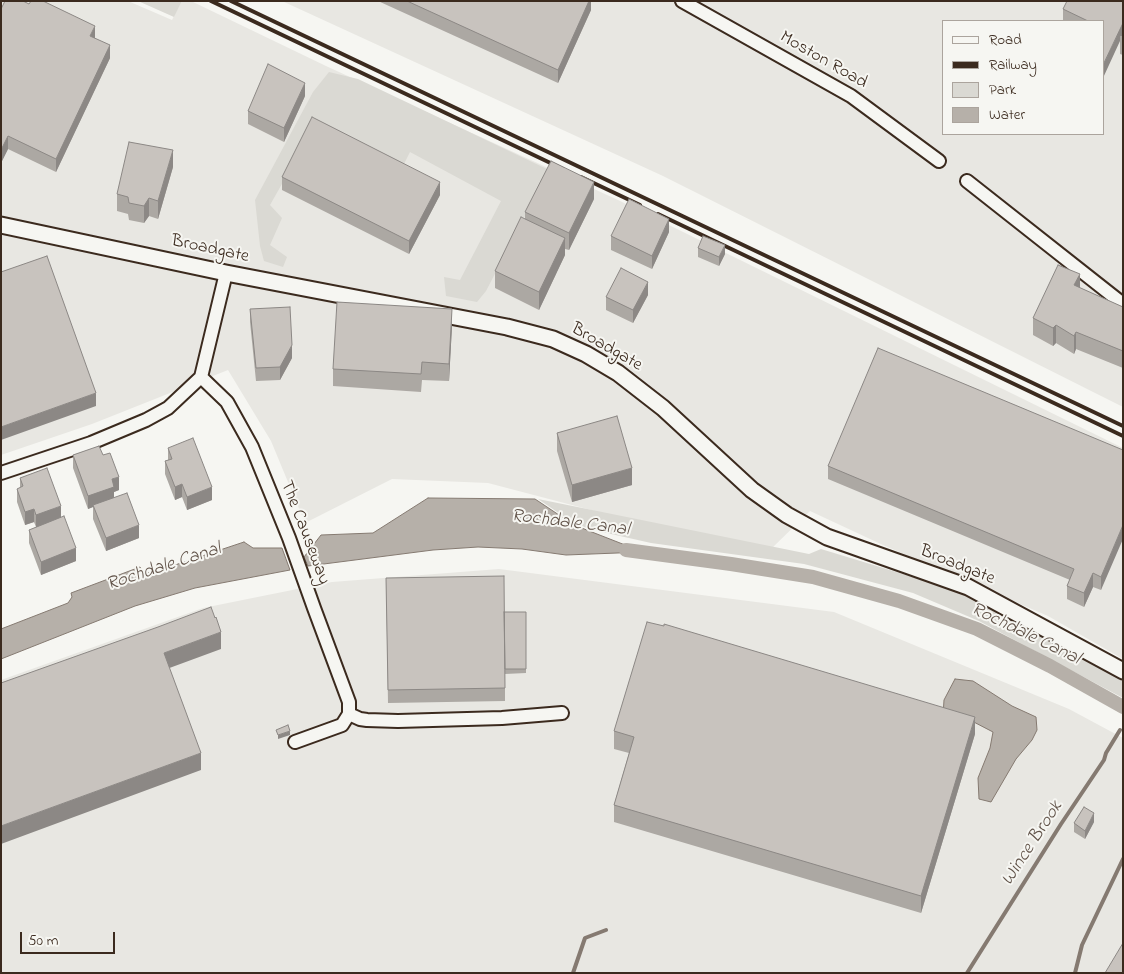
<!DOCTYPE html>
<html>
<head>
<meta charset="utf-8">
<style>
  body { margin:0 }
  #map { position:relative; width:1124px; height:974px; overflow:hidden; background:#f6f6f2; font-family:"Indie Flower",sans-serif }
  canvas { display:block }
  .frame { position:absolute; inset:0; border:2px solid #3b2a1e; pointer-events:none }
  .legend { position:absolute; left:942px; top:20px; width:162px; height:115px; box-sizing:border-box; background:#f6f6f2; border:1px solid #aba49d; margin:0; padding:6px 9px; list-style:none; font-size:15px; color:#3b2a1e }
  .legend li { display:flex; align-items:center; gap:10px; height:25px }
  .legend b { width:25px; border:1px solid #aba49d }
  .scale { position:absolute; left:20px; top:932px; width:95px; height:22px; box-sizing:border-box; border:2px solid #3b2a1e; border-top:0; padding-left:6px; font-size:15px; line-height:18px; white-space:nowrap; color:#3b2a1e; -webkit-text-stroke:4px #f6f6f2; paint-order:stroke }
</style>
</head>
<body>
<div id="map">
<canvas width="1124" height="974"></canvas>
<div class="frame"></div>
<ul class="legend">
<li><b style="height:6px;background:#f6f6f2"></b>Road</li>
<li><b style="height:6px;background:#3b2a1e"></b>Railway</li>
<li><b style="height:14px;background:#dad9d3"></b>Park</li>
<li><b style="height:14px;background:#b6b0a9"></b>Water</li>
</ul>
<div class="scale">50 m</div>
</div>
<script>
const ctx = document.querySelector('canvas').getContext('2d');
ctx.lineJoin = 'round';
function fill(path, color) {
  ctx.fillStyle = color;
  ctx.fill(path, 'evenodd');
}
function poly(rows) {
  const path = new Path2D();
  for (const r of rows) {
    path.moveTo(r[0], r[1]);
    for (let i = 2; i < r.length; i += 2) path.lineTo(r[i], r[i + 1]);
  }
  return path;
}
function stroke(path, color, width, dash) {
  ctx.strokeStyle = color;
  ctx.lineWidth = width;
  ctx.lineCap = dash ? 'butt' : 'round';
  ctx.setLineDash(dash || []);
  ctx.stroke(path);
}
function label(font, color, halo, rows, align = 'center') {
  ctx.font = font + ' "Indie Flower",sans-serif';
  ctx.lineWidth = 4;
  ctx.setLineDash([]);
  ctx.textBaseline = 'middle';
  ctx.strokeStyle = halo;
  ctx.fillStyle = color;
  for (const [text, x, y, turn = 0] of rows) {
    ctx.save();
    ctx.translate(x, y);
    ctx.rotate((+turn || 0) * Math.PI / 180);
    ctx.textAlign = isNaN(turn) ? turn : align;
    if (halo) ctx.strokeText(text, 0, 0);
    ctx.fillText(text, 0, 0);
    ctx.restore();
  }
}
const built = poly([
  [1,1,128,1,172,20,182,1,191,1,326,66,618,200,1123,448,1123,659,1048,616,883,545,810,511,771,549,652,526,488,483,392,479,305,523,271,441,228,370,92,424,1,455],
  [282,1,1123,1,1123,407,663,176],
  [943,21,1103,21,1103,134,943,134],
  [499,569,834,612,1069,709,1123,738,1123,973,1,973,1,680,203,608,332,582]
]);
const green = poly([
  [138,1,182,1,174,17],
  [329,72,358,79,549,170,486,291,477,302,446,296,444,277,460,280,501,201,410,152,399,174,312,131,270,205,282,218,270,245,287,257,283,267,264,261,260,246,255,200,313,92],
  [538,499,809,554,821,549,916,578,987,603,1123,677,1123,698,979,621,913,593,804,564,651,543,589,529,569,520]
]);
const water = poly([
  [428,498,535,499,574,525,643,552,566,555,522,549,478,547,433,550,308,566,304,557,321,535,373,533,428,498],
  [244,542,253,548,282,548,290,570,195,588,135,606,1,659,1,629,68,603,72,597,71,593,140,567,142,571,151,573,244,542],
  [955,679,973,681,1012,706,1036,717,1037,730,1032,740,1016,759,991,802,979,799,978,778,990,748,993,732,968,719,943,716,944,700,955,679]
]);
const stream = poly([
  [573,973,585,938,606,930],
  [967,973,1061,824,1104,760,1106,753,1120,730],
  [1075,973,1082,945,1123,859]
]);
const canal = poly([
  [626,550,731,564,813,577,899,601,977,629,1050,666,1123,707]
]);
const minor = poly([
  [682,1,851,96,939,161],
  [967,181,1123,304],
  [201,377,227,402,252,447,289,538,314,608,349,702,349,714,342,725,295,742],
  [1,473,91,443,146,420,168,408,201,377,226,273],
  [349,714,360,719,367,720,398,721,502,718,562,713]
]);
const tertiary = poly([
  [1,225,226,273,507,327,553,339,586,354,618,373,663,408,752,490,787,515,827,537,968,587,1123,671]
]);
const rail = poly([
  [211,1,563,169],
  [231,1,1123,426],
  [581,177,640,205],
  [658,214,1123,436]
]);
const wall = poly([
  [378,1,591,1,591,10,558,83],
  [1123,1,1123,55,1120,54,1120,41,1103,21,1063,21,1063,9],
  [1,9,95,38,110,58,56,172,8,149,2,161,1,161],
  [305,96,284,142,248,124,248,111],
  [173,167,158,219,149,216,144,223,129,220,128,214,117,211,117,194],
  [282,177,440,195,409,254,282,190],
  [594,199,569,250,565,249,565,255,539,310,495,288,495,271,525,219,525,212],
  [669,232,652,269,611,250,611,236],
  [698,248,725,254,719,266,698,257],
  [1080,288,1123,307,1123,368,1076,349,1074,354,1056,343,1053,346,1033,335,1033,318],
  [648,295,633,323,606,310,606,297],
  [250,309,292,358,280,380,256,381,250,322],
  [452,326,449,381,422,380,421,392,333,386,333,369],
  [557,433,632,485,572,502,557,451],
  [168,448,212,500,187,510,182,497,175,500,165,474,165,461,168,460],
  [1123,450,1101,590,1093,587,1084,607,1067,599,1067,586,1070,580,828,479,828,466],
  [73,455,119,490,114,492,114,497,139,538,106,551,93,519,93,507,88,509,73,468],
  [20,478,61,517,76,561,41,575,29,543,29,530,36,527,34,522,25,525,17,502,17,489,20,488],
  [386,578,504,612,526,612,526,673,505,674,505,701,388,703],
  [614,731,975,734,921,913,614,822,614,805,629,753,614,749],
  [1094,822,1085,839,1074,832,1074,823]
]);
const shadedWall = poly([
  [589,1,591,1,591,10,558,83,558,70],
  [1123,23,1123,36,1120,36,1120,41,1103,78,1103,65],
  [95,26,95,39,90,36],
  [110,45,110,58,56,172,56,159],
  [305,83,305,96,284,142,284,128],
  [8,136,8,149,2,161,2,148],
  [173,150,173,167,158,219,158,201],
  [440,182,440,195,409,254,409,241],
  [594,182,594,199,569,250,569,233],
  [149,198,149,216,144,223,144,206],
  [669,219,669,232,652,269,652,256],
  [565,238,565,255,539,310,539,292],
  [725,245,725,254,719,266,719,257],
  [1080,274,1080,291,1074,285],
  [648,282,648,295,633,323,633,310],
  [452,309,452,326,449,381,449,364],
  [1056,325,1056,343,1053,346,1053,328],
  [1076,332,1076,349,1074,354,1074,336],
  [292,345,292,358,280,380,280,367],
  [96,393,96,406,1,440,1,427],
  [632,468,632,485,572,502,572,485],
  [119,477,119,490,114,492,114,500,93,505,93,507,88,509,88,496,112,479],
  [182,484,182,497,175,500,175,487],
  [212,487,212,500,187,510,187,497],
  [61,506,61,519,36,528,36,515],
  [34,509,34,522,25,525,25,512],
  [139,525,139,538,106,551,106,538],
  [1123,525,1123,539,1101,590,1101,577],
  [76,548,76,561,41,575,41,562],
  [1093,573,1093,587,1084,607,1084,593],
  [221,632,221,649,164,670,164,653],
  [975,717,975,734,921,913,921,896],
  [290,731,290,735,278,739,278,735],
  [201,753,201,770,1,844,1,826],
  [1094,813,1094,822,1085,839,1085,831]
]);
const building = poly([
  [5,1,23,1,29,4,31,1,43,1,95,26,90,36,110,45,56,159,8,136,2,148,1,147,1,9,5,1],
  [407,1,589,1,558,70,407,1],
  [1067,1,1123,1,1123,23,1103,65,1103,21,1088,21,1063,9,1067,1],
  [268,64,305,83,284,128,248,111,268,64],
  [312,117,440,182,409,241,282,177,312,117],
  [129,142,173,150,158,201,149,198,144,206,129,203,128,197,117,194,129,142],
  [551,161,594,182,569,233,525,212,551,161],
  [629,199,669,219,652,256,611,236,629,199],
  [521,217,565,238,539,292,495,271,521,217],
  [703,236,725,245,719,257,698,248,703,236],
  [47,256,96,393,1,427,1,272,47,256],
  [1058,265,1080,274,1074,285,1123,307,1123,351,1076,332,1074,336,1056,325,1053,328,1033,318,1058,265],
  [621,268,648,282,633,310,606,297,621,268],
  [337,302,452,309,449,364,422,362,421,374,333,369,337,302],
  [290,307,292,345,280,367,256,368,250,309,290,307],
  [878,348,1123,450,1123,525,1101,577,1093,573,1084,593,1067,586,1074,569,828,466,878,348],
  [617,416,632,468,572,485,557,433,617,416],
  [193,438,212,487,187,497,182,484,175,487,165,461,172,459,168,448,193,438],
  [99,446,103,455,110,453,119,477,112,479,114,487,88,496,73,455,99,446],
  [47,468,61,506,36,515,34,509,25,512,17,489,23,486,20,478,47,468],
  [127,493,139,525,106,538,93,505,127,493],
  [64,516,76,548,41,562,29,530,64,516],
  [504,576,505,688,388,690,386,578,504,576],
  [211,607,215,618,216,617,221,632,164,653,201,753,1,826,1,683,158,627,211,607],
  [504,612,526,612,526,669,505,669,504,612],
  [647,622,664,626,664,624,975,717,921,896,614,805,634,737,614,731,647,622],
  [288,725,290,731,278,735,276,730,288,725],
  [1084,807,1094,813,1085,831,1074,823,1084,807],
  [1123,943,1123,973,1105,973,1123,943]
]);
const streetNames = [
  ["Moston Road",823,61,30],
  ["Broadgate",210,250,12],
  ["Broadgate",606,348,30],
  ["The Causeway",304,533,69],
  ["Broadgate",957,566,22]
];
const waterNames = [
  ["Rochdale Canal",570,524,7],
  ["Rochdale Canal",164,568,-18],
  ["Rochdale Canal",1025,635,26],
  ["Wince Brook",1033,844,-57]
];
fill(built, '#e8e7e2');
fill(green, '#dad9d3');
fill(water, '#b6b0a9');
stroke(water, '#857a71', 1);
stroke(stream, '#857a71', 4);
stroke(canal, '#b6b0a9', 14);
stroke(minor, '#3b2a1e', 16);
stroke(tertiary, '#3b2a1e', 19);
stroke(minor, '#f6f6f2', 12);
stroke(tertiary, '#f6f6f2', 15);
stroke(rail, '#3b2a1e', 4);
fill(wall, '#aca8a3');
fill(shadedWall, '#8c8885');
fill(building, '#c8c3be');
stroke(building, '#8c8885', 1);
label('18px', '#3b2a1e', '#f6f6f2', streetNames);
label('italic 19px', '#605248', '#f6f6f2', waterNames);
</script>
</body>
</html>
